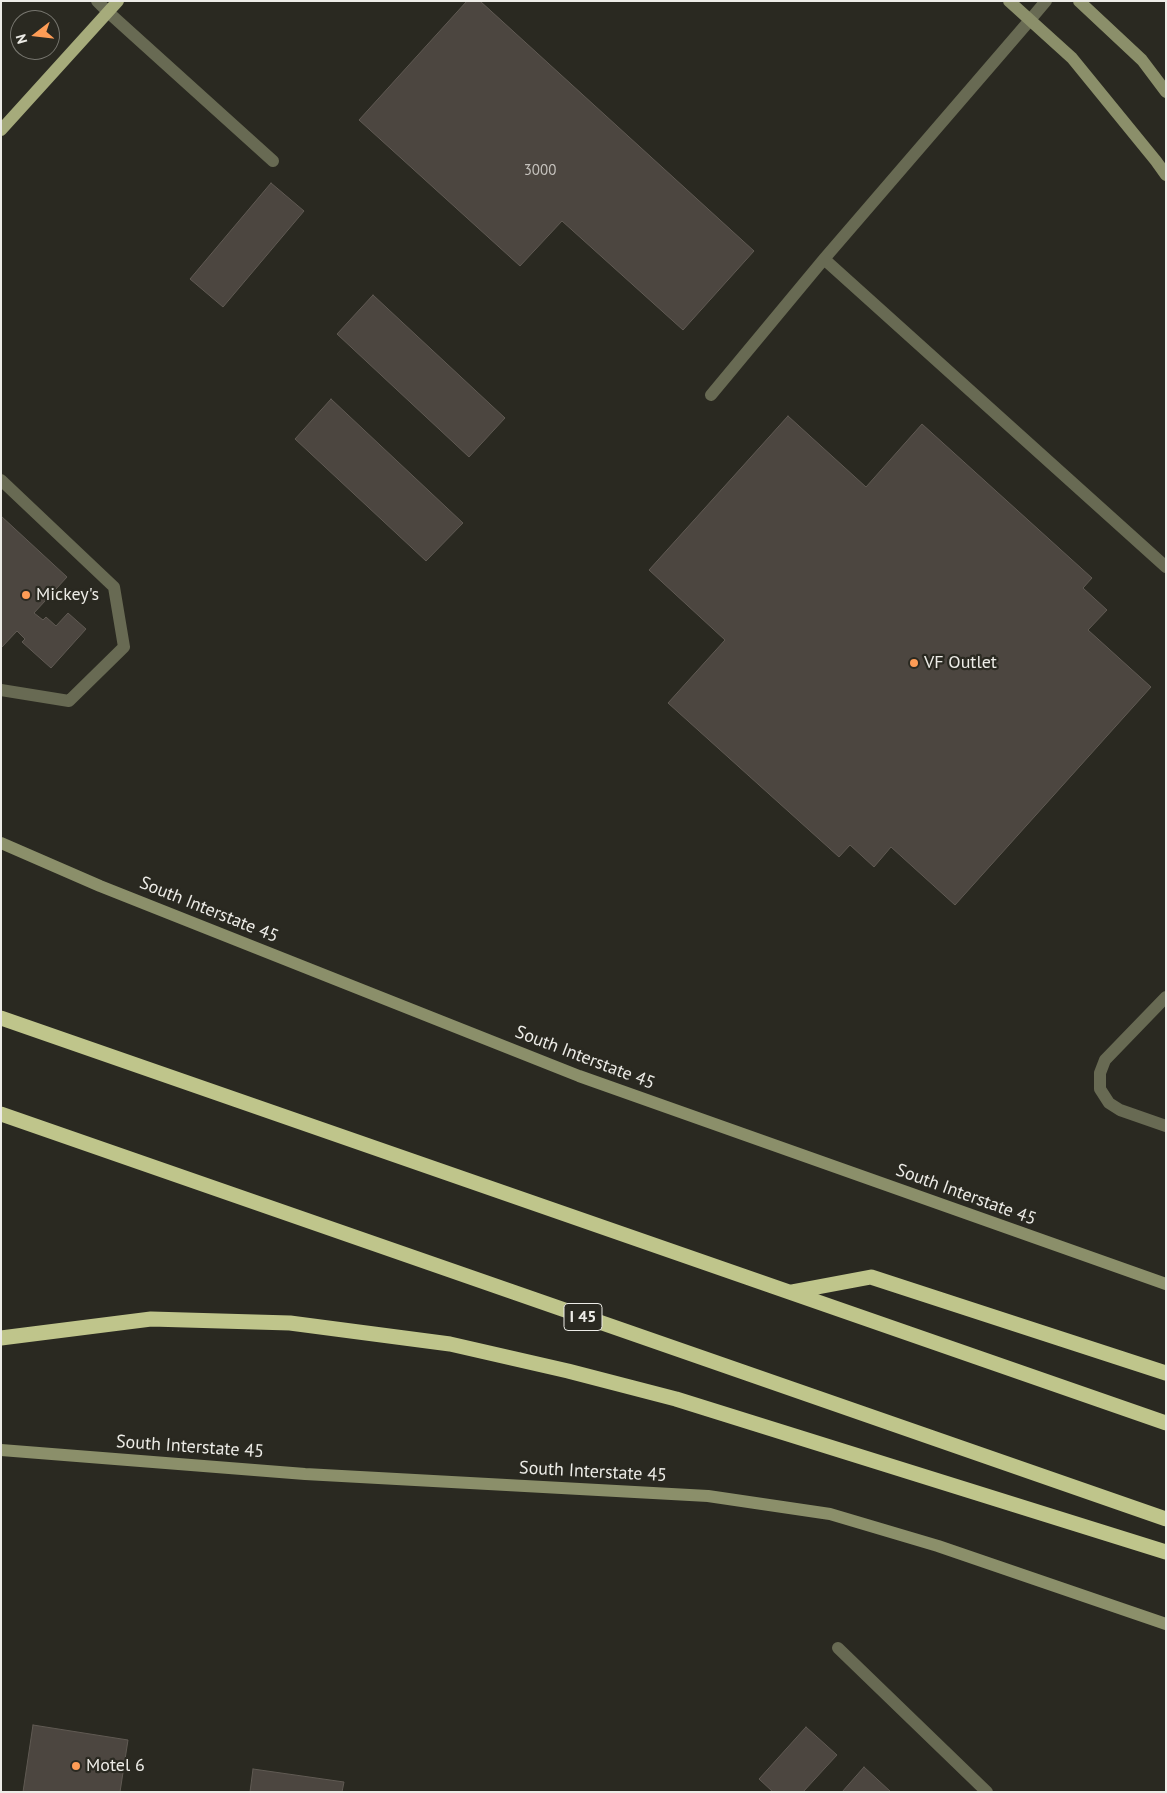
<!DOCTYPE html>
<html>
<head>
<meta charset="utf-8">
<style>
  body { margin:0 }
  #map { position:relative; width:1167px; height:1793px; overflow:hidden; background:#2a2921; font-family:"PT Sans",sans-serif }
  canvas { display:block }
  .frame { position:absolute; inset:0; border:2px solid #edece7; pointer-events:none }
  .north { position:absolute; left:10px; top:10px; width:50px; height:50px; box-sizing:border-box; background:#2a2921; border:1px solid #787770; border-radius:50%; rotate:254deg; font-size:14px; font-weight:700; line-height:20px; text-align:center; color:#edece7 }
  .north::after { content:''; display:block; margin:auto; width:18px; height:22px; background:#fd9c56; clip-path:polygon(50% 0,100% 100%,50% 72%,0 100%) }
</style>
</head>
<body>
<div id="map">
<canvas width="1167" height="1793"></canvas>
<div class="frame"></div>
<div class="north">N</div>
</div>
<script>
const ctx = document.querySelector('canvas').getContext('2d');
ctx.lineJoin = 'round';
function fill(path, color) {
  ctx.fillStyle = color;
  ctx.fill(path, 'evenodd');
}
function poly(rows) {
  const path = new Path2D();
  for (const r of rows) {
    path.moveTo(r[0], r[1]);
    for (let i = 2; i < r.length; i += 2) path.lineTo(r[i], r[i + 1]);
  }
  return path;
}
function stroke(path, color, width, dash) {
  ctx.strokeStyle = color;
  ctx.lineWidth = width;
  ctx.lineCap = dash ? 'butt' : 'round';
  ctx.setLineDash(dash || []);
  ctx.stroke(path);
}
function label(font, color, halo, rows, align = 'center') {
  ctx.font = font + ' "PT Sans",sans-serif';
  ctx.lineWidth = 4.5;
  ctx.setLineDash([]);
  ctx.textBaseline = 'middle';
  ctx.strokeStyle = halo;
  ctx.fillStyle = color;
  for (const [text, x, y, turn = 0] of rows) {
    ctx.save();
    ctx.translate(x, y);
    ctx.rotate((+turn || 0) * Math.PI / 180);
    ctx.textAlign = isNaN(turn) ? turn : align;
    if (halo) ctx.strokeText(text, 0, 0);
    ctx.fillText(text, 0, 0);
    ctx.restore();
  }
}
const building = poly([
  [467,1,480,1,754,251,683,330,562,221,520,266,359,120,467,1],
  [271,183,304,211,223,307,190,279,271,183],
  [373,295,505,418,469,457,337,334,373,295],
  [331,399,463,523,426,561,295,439,331,399],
  [788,416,866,487,922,424,1092,578,1083,588,1107,610,1088,630,1151,687,955,905,891,847,874,867,850,845,839,857,668,703,725,640,649,570,788,416],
  [1,516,67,577,34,613,43,620,46,617,56,626,68,613,86,629,51,668,22,642,25,639,17,631,1,648,1,516],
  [33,1725,128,1740,120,1792,23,1792,33,1725],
  [806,1727,837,1755,803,1792,773,1792,759,1779,806,1727],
  [864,1767,891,1792,842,1792,864,1767],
  [253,1769,344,1782,342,1792,250,1792,253,1769]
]);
const lane = poly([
  [108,12,273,161],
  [824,259,1166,567],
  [711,395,824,259,1030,20],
  [1,480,114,587,124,647,69,701,1,690],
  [1166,997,1105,1060,1100,1073,1100,1089,1109,1103,1120,1110,1166,1126],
  [838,1648,987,1792]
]);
const street = poly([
  [97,1,108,12],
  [1030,20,1046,1]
]);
const secondary = poly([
  [1009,1,1072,58,1156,161,1166,175],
  [1079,1,1142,60,1166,92],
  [1,843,100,886,579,1076,1166,1284],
  [1,1450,305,1474,708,1496,830,1514,938,1546,1166,1624]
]);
const primary = poly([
  [1,130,118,1]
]);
const highway = poly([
  [1,1018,1166,1423],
  [1,1114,1166,1519],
  [791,1292,871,1277,1166,1373],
  [1,1338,151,1319,290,1323,450,1344,568,1371,676,1399,1166,1552]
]);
const markers = [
  [26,595,5,"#fd9c56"],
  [914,663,5,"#fd9c56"],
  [76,1766,5,"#fd9c56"]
];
const numberNames = [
  ["3000",540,171]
];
const shields = [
  [583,1317,38]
];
const shieldNames = [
  ["I 45",583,1317]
];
const poiNames = [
  ["Mickey's",36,595],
  ["VF Outlet",924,663],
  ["Motel 6",86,1766]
];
const streetNames = [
  ["South Interstate 45",209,910,22],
  ["South Interstate 45",585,1058,21],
  ["South Interstate 45",966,1195,20],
  ["South Interstate 45",190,1447,4],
  ["South Interstate 45",593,1472,3]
];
fill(building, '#4c4640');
stroke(building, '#605a53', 1);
stroke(lane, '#686a53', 12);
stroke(street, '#686a53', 12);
stroke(secondary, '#8b8f6a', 12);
stroke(primary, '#a6ab7b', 12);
stroke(highway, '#bfc58b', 15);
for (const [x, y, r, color] of markers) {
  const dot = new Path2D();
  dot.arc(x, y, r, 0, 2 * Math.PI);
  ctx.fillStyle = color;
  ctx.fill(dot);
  stroke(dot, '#2a2921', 2);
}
label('15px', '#c5c2bd', null, numberNames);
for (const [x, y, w] of shields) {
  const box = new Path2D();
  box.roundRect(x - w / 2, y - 13.5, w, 27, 4);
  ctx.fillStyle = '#2a2921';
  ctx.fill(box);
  stroke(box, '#edece7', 1);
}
label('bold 16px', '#edece7', null, shieldNames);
label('18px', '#edece7', '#2a2921', poiNames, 'left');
label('18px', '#edece7', '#2a2921', streetNames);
</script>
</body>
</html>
